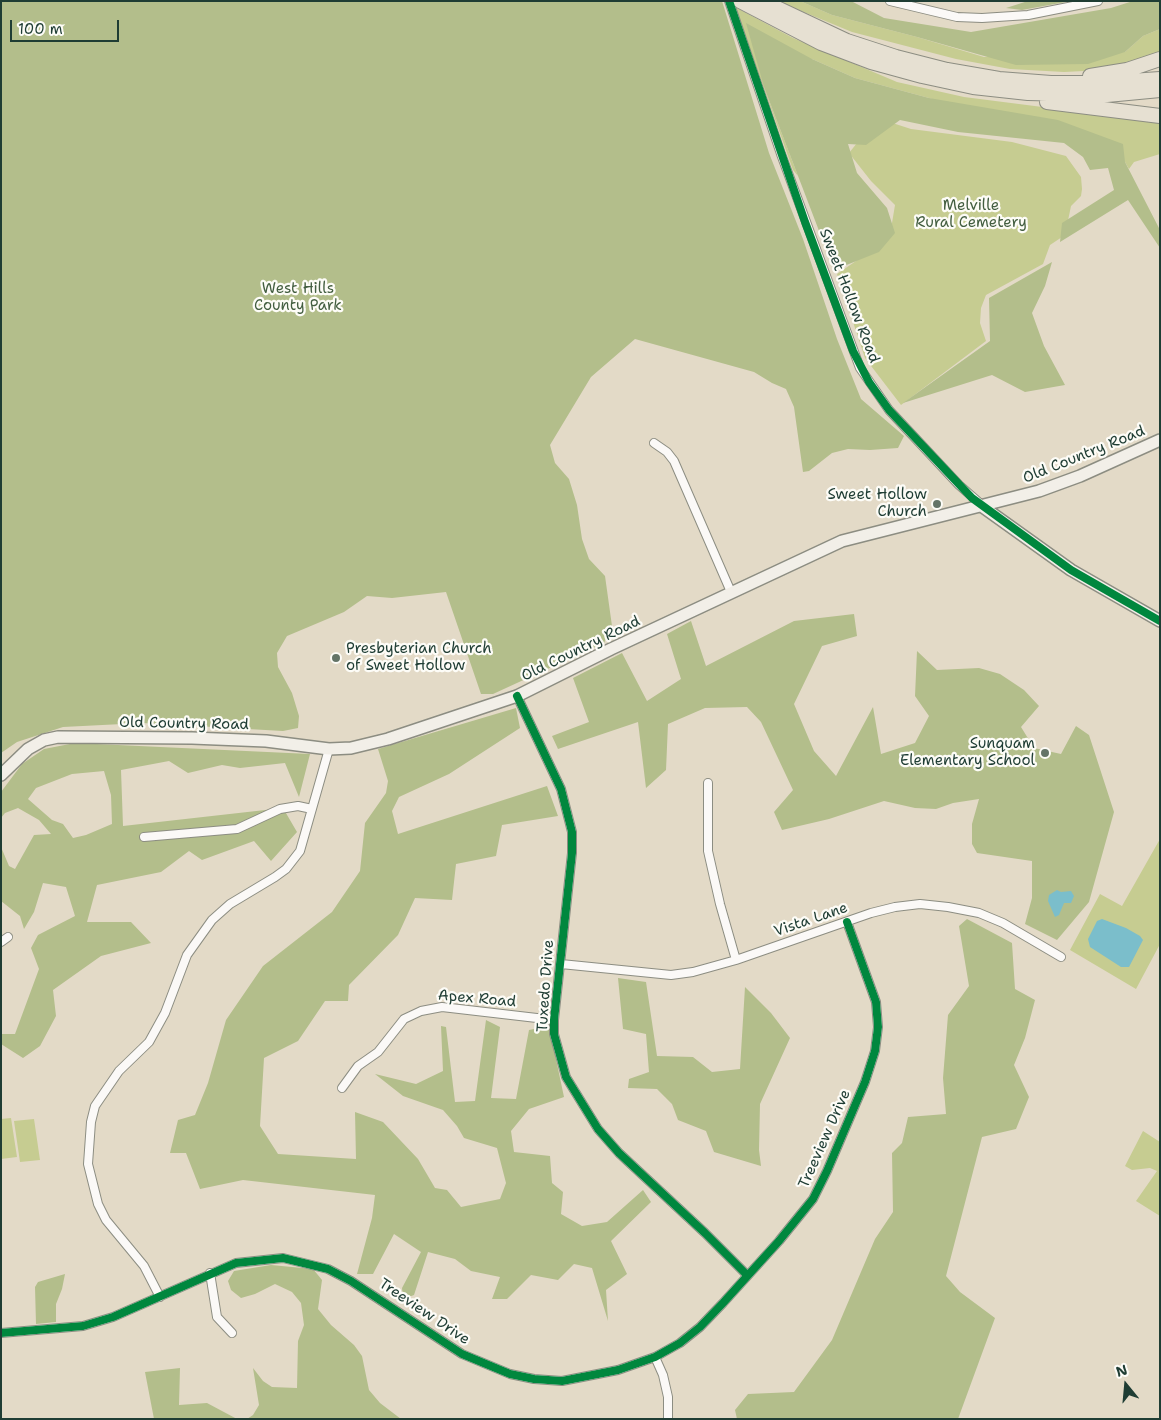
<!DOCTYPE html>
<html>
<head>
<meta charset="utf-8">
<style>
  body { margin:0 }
  #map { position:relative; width:1161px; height:1420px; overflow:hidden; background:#e3dac7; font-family:"Shantell Sans",sans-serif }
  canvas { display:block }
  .frame { position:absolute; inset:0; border:2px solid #1f3d34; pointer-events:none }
  .north { position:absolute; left:1101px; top:1360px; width:50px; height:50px; -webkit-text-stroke:4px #fdfcf7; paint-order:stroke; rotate:343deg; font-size:14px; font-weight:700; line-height:20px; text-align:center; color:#1f3d34 }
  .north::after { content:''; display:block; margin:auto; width:18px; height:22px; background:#1f3d34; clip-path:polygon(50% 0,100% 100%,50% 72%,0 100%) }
  .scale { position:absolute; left:10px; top:20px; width:109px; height:22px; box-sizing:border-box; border:2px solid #1f3d34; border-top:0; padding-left:6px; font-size:15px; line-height:18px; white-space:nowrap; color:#1f3d34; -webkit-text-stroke:4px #fdfcf7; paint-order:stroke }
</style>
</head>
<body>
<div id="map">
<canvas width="1161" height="1420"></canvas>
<div class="frame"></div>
<div class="north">N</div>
<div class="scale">100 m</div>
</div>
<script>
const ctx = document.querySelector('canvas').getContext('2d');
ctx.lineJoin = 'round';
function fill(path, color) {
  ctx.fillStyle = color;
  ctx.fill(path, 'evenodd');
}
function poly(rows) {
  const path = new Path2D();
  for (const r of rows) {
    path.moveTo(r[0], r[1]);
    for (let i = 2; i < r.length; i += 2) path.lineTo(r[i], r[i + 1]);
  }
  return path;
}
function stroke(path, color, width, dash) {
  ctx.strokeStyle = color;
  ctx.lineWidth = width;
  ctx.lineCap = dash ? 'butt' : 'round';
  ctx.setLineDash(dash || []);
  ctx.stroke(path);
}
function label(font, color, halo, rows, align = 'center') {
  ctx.font = font + ' "Shantell Sans",sans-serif';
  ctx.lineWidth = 4.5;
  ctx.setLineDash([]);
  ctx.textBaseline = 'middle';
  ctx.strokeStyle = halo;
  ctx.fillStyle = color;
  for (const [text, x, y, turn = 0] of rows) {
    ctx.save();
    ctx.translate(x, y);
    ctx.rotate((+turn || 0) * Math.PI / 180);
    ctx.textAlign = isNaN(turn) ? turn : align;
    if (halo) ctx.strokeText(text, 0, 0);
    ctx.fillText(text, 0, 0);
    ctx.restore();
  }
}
const green = poly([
  [777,1,800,1,832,15,917,37,984,57,1125,52,1143,36,1160,29,1160,54,1104,70,1064,72,1010,69,956,59,852,32],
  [735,7,793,38,897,82,964,97,1160,122,1160,154,1134,162,1129,169,1125,162,929,98,855,78,812,59,764,87,798,176,793,170],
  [877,118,911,129,1012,142,1066,156,1081,177,1082,189,1081,196,1071,206,1065,235,1050,245,1043,264,986,295,981,308,980,323,986,341,901,405,865,358,837,274,875,248,891,229,895,205,871,181,849,153],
  [1160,839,1160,944,1136,989,1070,950,1100,894,1122,906],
  [11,1118,17,1157,1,1159,1,1119],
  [34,1119,40,1160,20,1162,14,1121],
  [1143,1131,1160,1142,1160,1216,1136,1201,1157,1171,1150,1168,1132,1170,1125,1166]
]);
const forest = poly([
  [1,1,722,1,769,153,803,239,837,339,861,399,904,436,898,448,870,450,848,449,832,453,809,471,803,472,794,407,786,389,772,383,754,372,635,339,591,377,550,445,555,463,569,479,577,505,582,539,589,559,605,576,612,626,604,643,493,694,481,694,446,592,392,598,367,596,344,612,287,636,277,653,278,667,292,693,299,716,298,728,283,731,142,723,63,727,17,742,1,753],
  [800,1,851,1,884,18,971,32,1111,8,1133,1,1160,1,1160,29,1143,36,1125,52,1088,64,1016,65,917,37,832,15],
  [1028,1,1071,1,1022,10,1006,8],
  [746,23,812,59,855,78,929,98,1058,120,1123,144,1125,162,1160,230,1160,248,1128,200,1060,242,1062,223,1114,190,1108,168,1090,170,1083,157,1064,143,958,132,900,120,866,145,848,144,857,173,887,208,895,233,879,252,834,270,764,87],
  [1052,262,1045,286,1032,313,1044,346,1065,385,1025,392,992,375,903,403,990,341,989,298],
  [854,614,857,636,822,646,794,704,814,751,836,776,873,707,881,754,915,743,929,716,915,696,917,651,937,670,979,668,1000,674,1024,690,1039,706,1021,727,1034,748,1061,754,1076,726,1089,735,1114,812,1089,902,1057,940,1025,924,1032,898,1032,861,977,853,972,844,972,824,979,799,953,803,936,809,915,808,884,801,829,819,782,830,774,812,793,790,761,722,747,707,705,708,668,724,666,770,646,788,638,722,558,749,552,736,589,722,573,678,622,653,647,701,681,679,667,634,691,621,706,666,794,621],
  [516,708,520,728,449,774,399,797,392,811,398,834,547,786,558,816,502,825,496,856,456,864,452,900,415,898,398,935,349,985,348,1001,325,1001,298,1041,264,1058,260,1126,278,1154,356,1159,355,1112,383,1122,418,1159,435,1188,447,1190,461,1207,500,1199,506,1183,497,1148,464,1138,457,1126,443,1110,403,1096,375,1074,416,1084,443,1071,441,1026,446,1027,455,1102,475,1101,486,1020,500,1027,491,1098,516,1099,529,1030,549,1026,564,1097,529,1109,511,1131,514,1152,550,1156,552,1183,563,1192,561,1214,582,1226,607,1222,643,1190,651,1202,611,1241,627,1274,606,1290,608,1321,592,1268,574,1264,558,1280,531,1275,507,1299,492,1299,500,1277,471,1271,455,1259,428,1252,414,1295,403,1299,402,1288,421,1252,394,1234,373,1274,357,1274,372,1218,375,1195,243,1180,200,1189,186,1153,170,1153,178,1120,195,1115,208,1083,226,1020,263,966,332,912,360,871,365,823,386,793,388,781,378,749],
  [75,743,310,754,299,797,285,763,240,768,222,765,188,773,169,761,121,770,123,826,283,808,297,832,271,861,254,841,202,860,189,851,161,872,97,885,87,922,131,922,151,943,101,956,53,990,56,1016,40,1046,23,1058,1,1044,1,1034,15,1034,39,969,31,948,38,935,75,916,66,887,43,883,34,912,24,929,20,916,1,901,1,847,9,866,15,869,34,835,51,834,39,820,18,808,5,813,1,818,1,792,22,764,44,749],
  [104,771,111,795,112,824,86,835,73,838,63,824,52,820,28,799,36,788,72,774],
  [967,919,1012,943,1015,989,1035,1000,1025,1038,1014,1065,1029,1097,1016,1129,982,1137,946,1276,960,1292,995,1318,958,1419,737,1419,735,1410,748,1394,794,1392,832,1340,875,1239,893,1212,892,1153,902,1143,908,1117,946,1114,943,1078,948,1015,969,986,959,926],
  [618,978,646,982,657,1056,693,1057,712,1072,740,1069,745,987,771,1013,790,1038,760,1104,759,1150,761,1166,714,1152,706,1131,678,1120,672,1104,657,1089,628,1088,629,1079,649,1072,646,1034,623,1029],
  [271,1265,313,1269,322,1280,318,1309,331,1325,354,1345,362,1356,369,1390,380,1403,401,1419,247,1419,253,1415,259,1405,253,1368,263,1381,272,1387,297,1388,298,1341,304,1325,301,1303,292,1292,275,1284,255,1294,241,1298,231,1290,228,1281,234,1271],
  [65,1274,62,1289,56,1304,56,1322,36,1324,35,1287,38,1282],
  [180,1368,179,1405,207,1403,237,1419,154,1419,145,1372]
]);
const water = poly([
  [1057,890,1061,892,1071,891,1074,896,1071,903,1064,903,1059,915,1055,917,1048,901,1049,895],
  [1102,919,1126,928,1140,936,1143,940,1129,967,1121,967,1090,947,1088,939,1097,921]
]);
const street = poly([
  [729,1,781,154,860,368,889,410,959,485,983,506],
  [890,1,957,17,982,18,1028,15,1098,1],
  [654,443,667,452,674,461,731,592],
  [517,696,561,789,572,832,572,853,554,1020,554,1034,566,1077,598,1129,619,1153,705,1233,747,1275],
  [708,783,708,851,720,904,736,960],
  [144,837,237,829,280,809,298,806,312,809],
  [1,942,8,937],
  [561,964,671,975,693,972,736,960,871,913,895,907,920,904,948,907,979,913,1003,923,1061,957],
  [342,1088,358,1066,378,1052,404,1019,421,1011,442,1007,554,1020],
  [210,1273,217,1317,232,1333],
  [160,1297,144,1266,106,1220,98,1204,88,1164,91,1122,95,1106,119,1071,149,1042,165,1013,187,955,212,920,230,904,275,877,286,869,300,851,329,749],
  [1,1333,83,1326,113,1317,236,1263,283,1258,328,1269,351,1281,462,1354,510,1374,534,1379,562,1381,618,1370,655,1357,680,1343,700,1327,723,1303,779,1241,813,1199,827,1171,865,1082,875,1051,878,1027,876,1002,847,922],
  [655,1357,663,1375,668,1397,668,1419]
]);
const secondary = poly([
  [983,507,1071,570,1160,621],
  [1,775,28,749,44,740,58,737,192,738,266,741,329,749,351,748,388,739,517,696,611,649,842,541,1039,491,1080,476,1160,440]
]);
const highway = poly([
  [740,1,821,43,871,62,922,76,973,87,1028,93,1107,95,1160,90],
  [762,1,847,41,896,57,947,70,999,79,1051,83,1103,83,1160,79],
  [1090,76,1127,70,1160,59],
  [1047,102,1160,116]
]);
const cycleway = poly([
  [729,1,805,222,853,351,869,382,889,410,972,498,1071,570,1160,621],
  [517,696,561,789,572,832,572,853,554,1020,554,1034,566,1077,598,1129,619,1153,705,1233,747,1275],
  [1,1333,83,1326,113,1317,236,1263,283,1258,328,1269,351,1281,462,1354,510,1374,534,1379,562,1381,618,1370,655,1357,680,1343,700,1327,723,1303,779,1241,813,1199,827,1171,865,1082,875,1051,878,1027,876,1002,847,922]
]);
const markers = [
  [937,504,5,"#647467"],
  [336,658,5,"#647467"],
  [1045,753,5,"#647467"]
];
const parkNames = [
  ["Melville",971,206],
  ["Rural Cemetery",971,223],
  ["West Hills",298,289],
  ["County Park",298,306]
];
const streetNames = [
  ["Sweet Hollow Road",849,296,69],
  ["Old Country Road",1084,455,-22],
  ["Old Country Road",581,649,-26],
  ["Old Country Road",184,724,1],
  ["Vista Lane",811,920,-19],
  ["Tuxedo Drive",546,986,-86],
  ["Apex Road",477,999,5],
  ["Treeview Drive",825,1139,-66],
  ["Treeview Drive",424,1312,34]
];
const poiNames = [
  ["Sweet Hollow",927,495],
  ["Church",927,512],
  ["Presbyterian Church",346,649,"left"],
  ["of Sweet Hollow",346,666,"left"],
  ["Sunquam",1035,744],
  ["Elementary School",1035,761]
];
fill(green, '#c6cc91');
fill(forest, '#b3be8b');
fill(water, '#7bbecb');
stroke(street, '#8c8d82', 10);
stroke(secondary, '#8c8d82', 14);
stroke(highway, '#8c8d82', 16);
stroke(street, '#fbf9f7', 8);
stroke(secondary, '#f2efe8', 11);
stroke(highway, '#e6e0d2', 14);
stroke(cycleway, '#00873e', 8);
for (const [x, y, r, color] of markers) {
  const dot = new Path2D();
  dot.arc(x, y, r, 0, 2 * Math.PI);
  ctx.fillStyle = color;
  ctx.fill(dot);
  stroke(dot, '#fdfcf7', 2);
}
label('15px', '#435e40', '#fdfcf7', parkNames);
label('15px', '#1f3d34', '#fdfcf7', streetNames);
label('15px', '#1f3d34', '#fdfcf7', poiNames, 'right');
</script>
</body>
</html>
